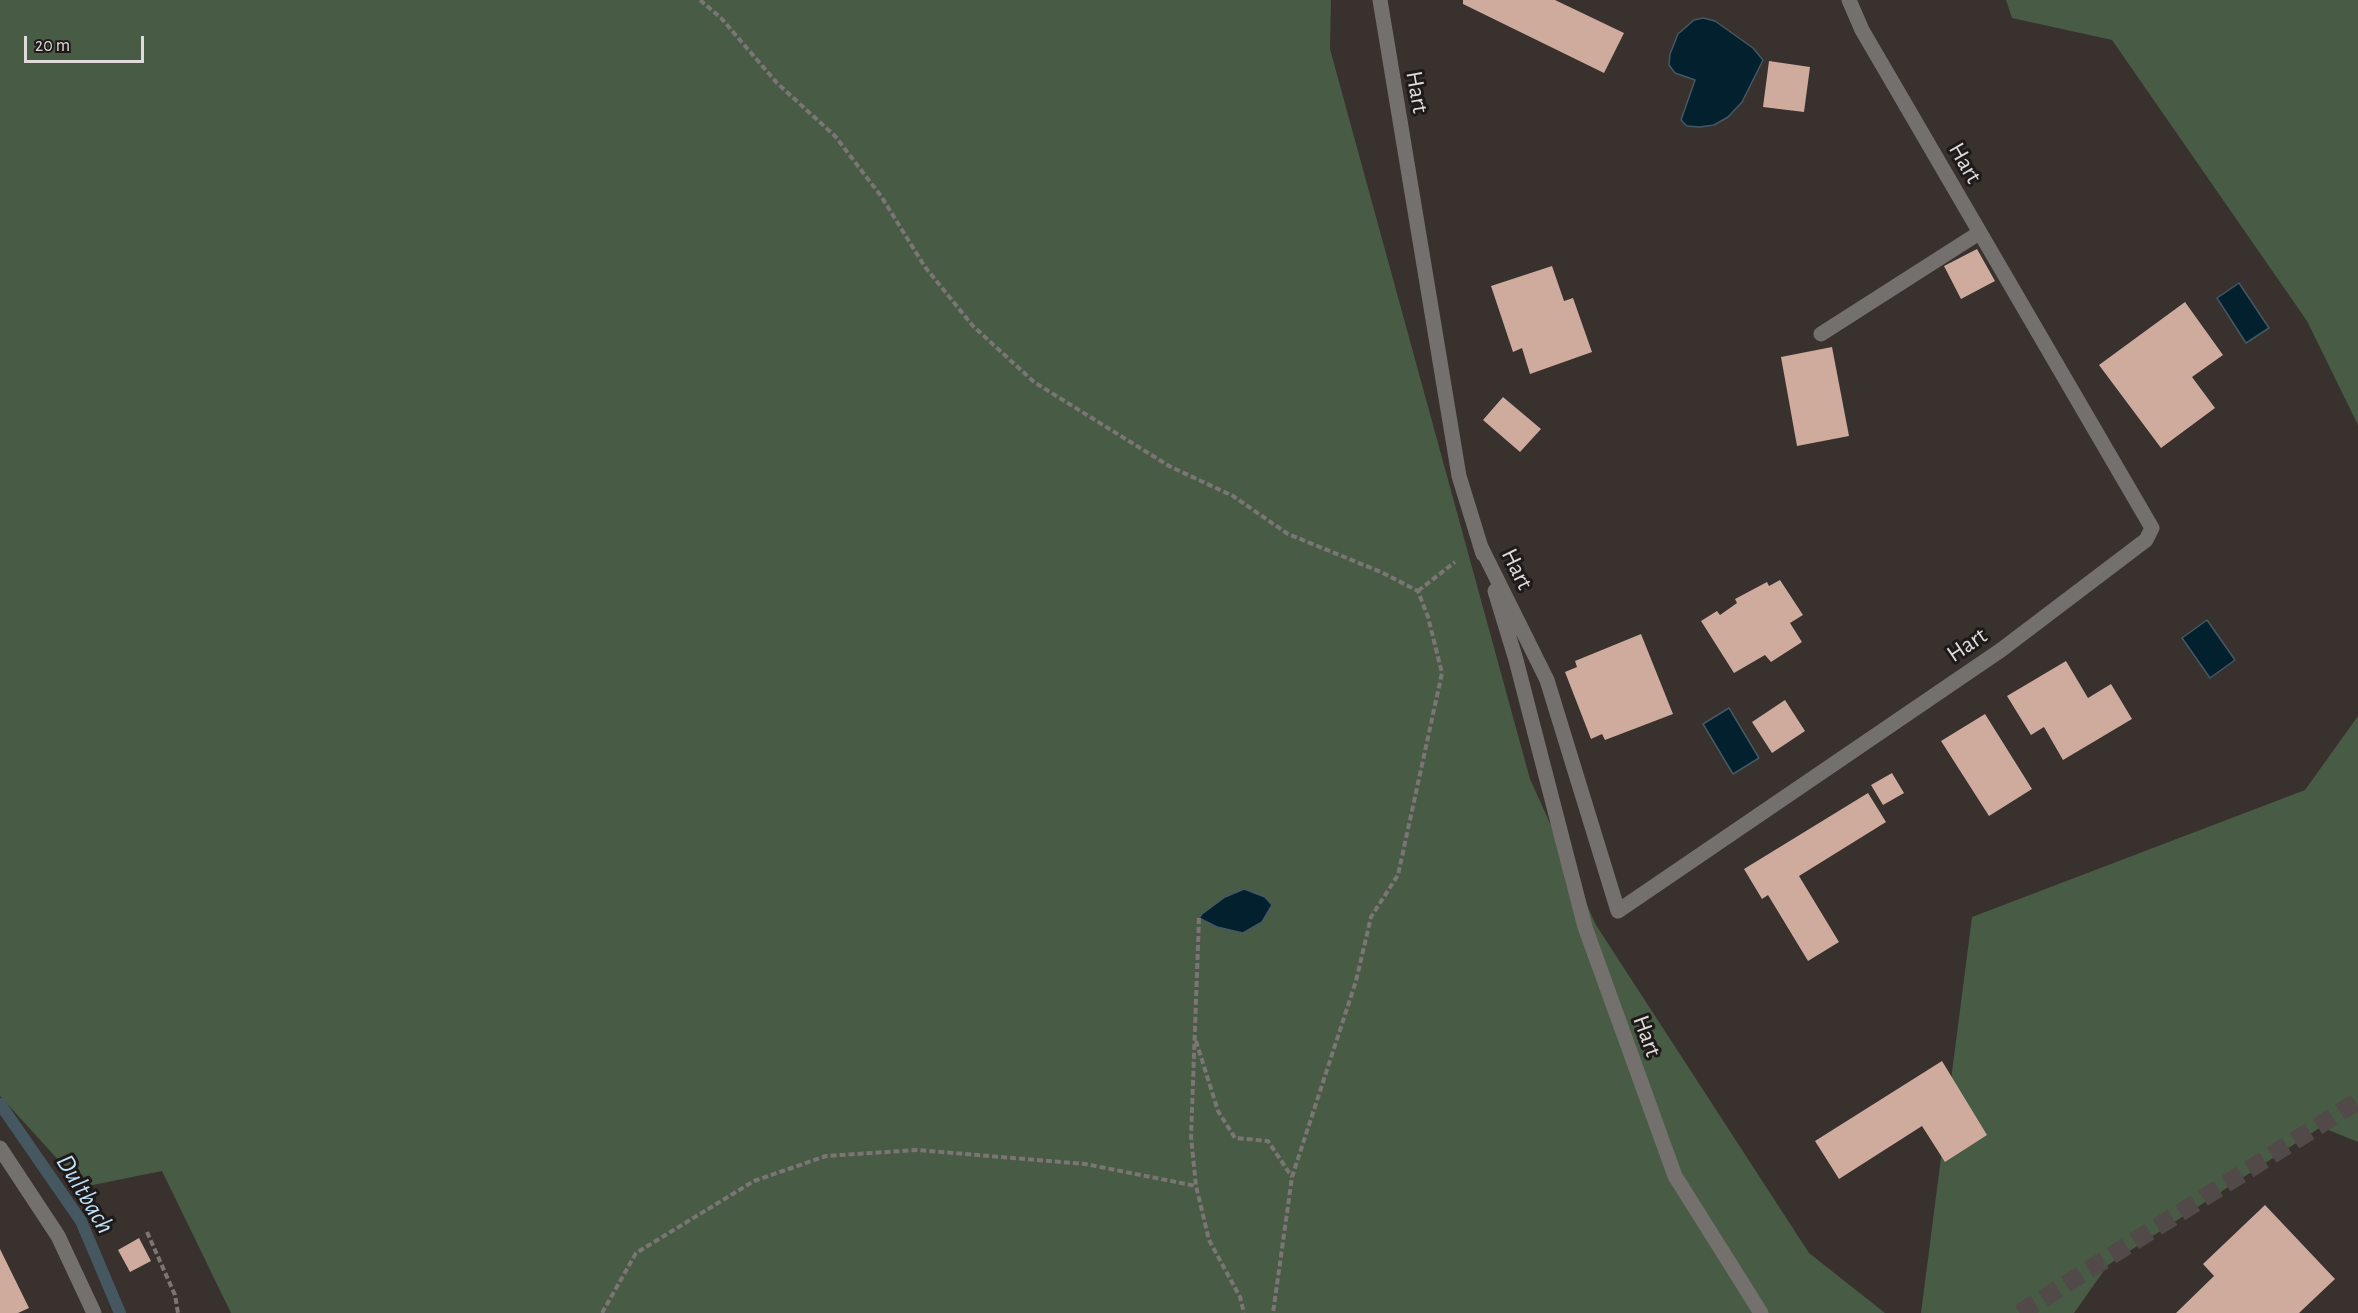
<!DOCTYPE html>
<html>
<head>
<meta charset="utf-8">
<style>
  body { margin:0 }
  #map { position:relative; width:2358px; height:1313px; overflow:hidden; background:#38312e; font-family:"Alegreya Sans",sans-serif }
  canvas { display:block }
  .scale { position:absolute; left:24px; top:36px; width:120px; height:27px; box-sizing:border-box; border:3px solid #e0dbda; border-top:0; padding-left:8px; font-size:18px; line-height:21px; white-space:nowrap; color:#e0dbda; -webkit-text-stroke:4px #1d1a19; paint-order:stroke }
</style>
</head>
<body>
<div id="map">
<canvas width="2358" height="1313"></canvas>
<div class="scale">20 m</div>
</div>
<script>
const ctx = document.querySelector('canvas').getContext('2d');
ctx.lineJoin = 'round';
function fill(path, color) {
  ctx.fillStyle = color;
  ctx.fill(path, 'evenodd');
}
function poly(rows) {
  const path = new Path2D();
  for (const r of rows) {
    path.moveTo(r[0], r[1]);
    for (let i = 2; i < r.length; i += 2) path.lineTo(r[i], r[i + 1]);
  }
  return path;
}
function stroke(path, color, width, dash) {
  ctx.strokeStyle = color;
  ctx.lineWidth = width;
  ctx.lineCap = dash ? 'butt' : 'round';
  ctx.setLineDash(dash || []);
  ctx.stroke(path);
}
function label(font, color, halo, rows, align = 'center') {
  ctx.font = font + ' "Alegreya Sans",sans-serif';
  ctx.lineWidth = 6;
  ctx.setLineDash([]);
  ctx.textBaseline = 'middle';
  ctx.strokeStyle = halo;
  ctx.fillStyle = color;
  for (const [text, x, y, turn = 0] of rows) {
    ctx.save();
    ctx.translate(x, y);
    ctx.rotate((+turn || 0) * Math.PI / 180);
    ctx.textAlign = isNaN(turn) ? turn : align;
    if (halo) ctx.strokeText(text, 0, 0);
    ctx.fillText(text, 0, 0);
    ctx.restore();
  }
}
const green = poly([
  [0,0,1331,0,1330,49,1530,779,1596,925,1809,1253,1885,1313,231,1313,162,1171,83,1187,0,1096],
  [2006,0,2358,0,2358,425,2307,321,2112,40,2012,18],
  [2358,716,2358,1142,2321,1127,2108,1265,2074,1313,1921,1313,1972,917,2305,790]
]);
const water = poly([
  [1703,18,1715,21,1753,48,1763,60,1742,102,1728,117,1714,125,1700,127,1687,126,1681,120,1695,80,1675,73,1669,65,1670,54,1678,34,1694,20,1703,18],
  [2239,283,2269,328,2246,343,2217,298,2239,283],
  [2207,620,2235,660,2210,678,2182,638,2207,620],
  [1729,708,1759,758,1733,774,1703,724,1729,708],
  [1244,889,1265,897,1272,905,1262,922,1243,933,1217,927,1199,918,1202,914,1225,897,1244,889]
]);
const stream = poly([
  [0,1104,81,1221,120,1313]
]);
const building = poly([
  [1463,0,1555,0,1624,33,1604,73,1463,4],
  [1769,61,1810,67,1804,112,1763,107],
  [1977,249,1995,281,1961,299,1944,266],
  [1552,266,1564,301,1573,298,1592,352,1530,374,1522,348,1513,352,1491,286],
  [2185,302,2223,355,2192,377,2215,408,2161,448,2099,365],
  [1832,347,1849,436,1797,446,1781,357],
  [1503,397,1541,429,1520,452,1483,420],
  [1780,580,1803,615,1790,623,1802,642,1771,662,1765,655,1734,673,1701,621,1717,611,1720,615,1737,603,1735,599,1767,582,1769,586],
  [1641,634,1673,714,1605,740,1602,734,1591,739,1565,672,1577,667,1575,661],
  [2066,661,2088,698,2111,684,2132,719,2063,760,2044,727,2031,735,2007,696],
  [1785,700,1805,731,1772,753,1752,722],
  [1985,714,2032,789,1989,816,1941,741],
  [1892,773,1904,793,1883,805,1871,785],
  [1868,793,1886,822,1799,876,1839,942,1808,961,1768,895,1762,899,1744,869],
  [1942,1061,1987,1135,1945,1162,1922,1126,1839,1179,1815,1141],
  [2265,1205,2335,1279,2299,1313,2176,1313,2214,1276,2203,1264],
  [139,1238,151,1261,130,1272,118,1250],
  [0,1249,29,1308,18,1313,0,1313]
]);
const highwayTunnel = poly([
  [2020,1313,2358,1101]
]);
const path = poly([
  [700,0,721,18,777,83,835,136,881,196,925,267,973,326,1034,382,1169,466,1233,496,1288,534,1381,572,1418,591,1428,617,1442,673,1398,875,1371,917,1356,981,1292,1177,1273,1313],
  [1418,591,1455,562],
  [1199,918,1191,1137,1196,1186,1209,1240,1240,1297,1244,1313],
  [1196,1041,1218,1111,1235,1138,1268,1141,1292,1177],
  [147,1232,175,1295,178,1313],
  [602,1313,636,1253,754,1181,826,1156,917,1150,1085,1164,1196,1186]
]);
const minor = poly([
  [1380,0,1459,476,1483,554],
  [1821,334,1979,233],
  [1480,545,1547,680,1618,911,2001,650,2146,540,2152,528,1862,30,1849,0],
  [1495,591,1516,660,1585,927,1675,1176,1761,1313],
  [0,1148,58,1236,94,1313]
]);
const streetNames = [
  ["Hart",1417,92,80],
  ["Hart",1965,163,60],
  ["Hart",1517,569,64],
  ["Hart",1967,645,-34],
  ["Hart",1647,1036,70]
];
const waterNames = [
  ["Dultbach",85,1194,59]
];
fill(green, '#485b45');
fill(water, '#03202f');
stroke(water, '#455862', 1.5);
stroke(stream, '#455862', 12);
fill(building, '#ceab9d');
stroke(highwayTunnel, '#514a48', 18, [18, 9]);
stroke(path, '#7b7573', 4, [6, 3]);
stroke(minor, '#73706e', 15);
label('24px', '#e0dbda', '#1d1a19', streetNames);
label('italic 26px', '#c1e2f7', '#1d1a19', waterNames);
</script>
</body>
</html>
